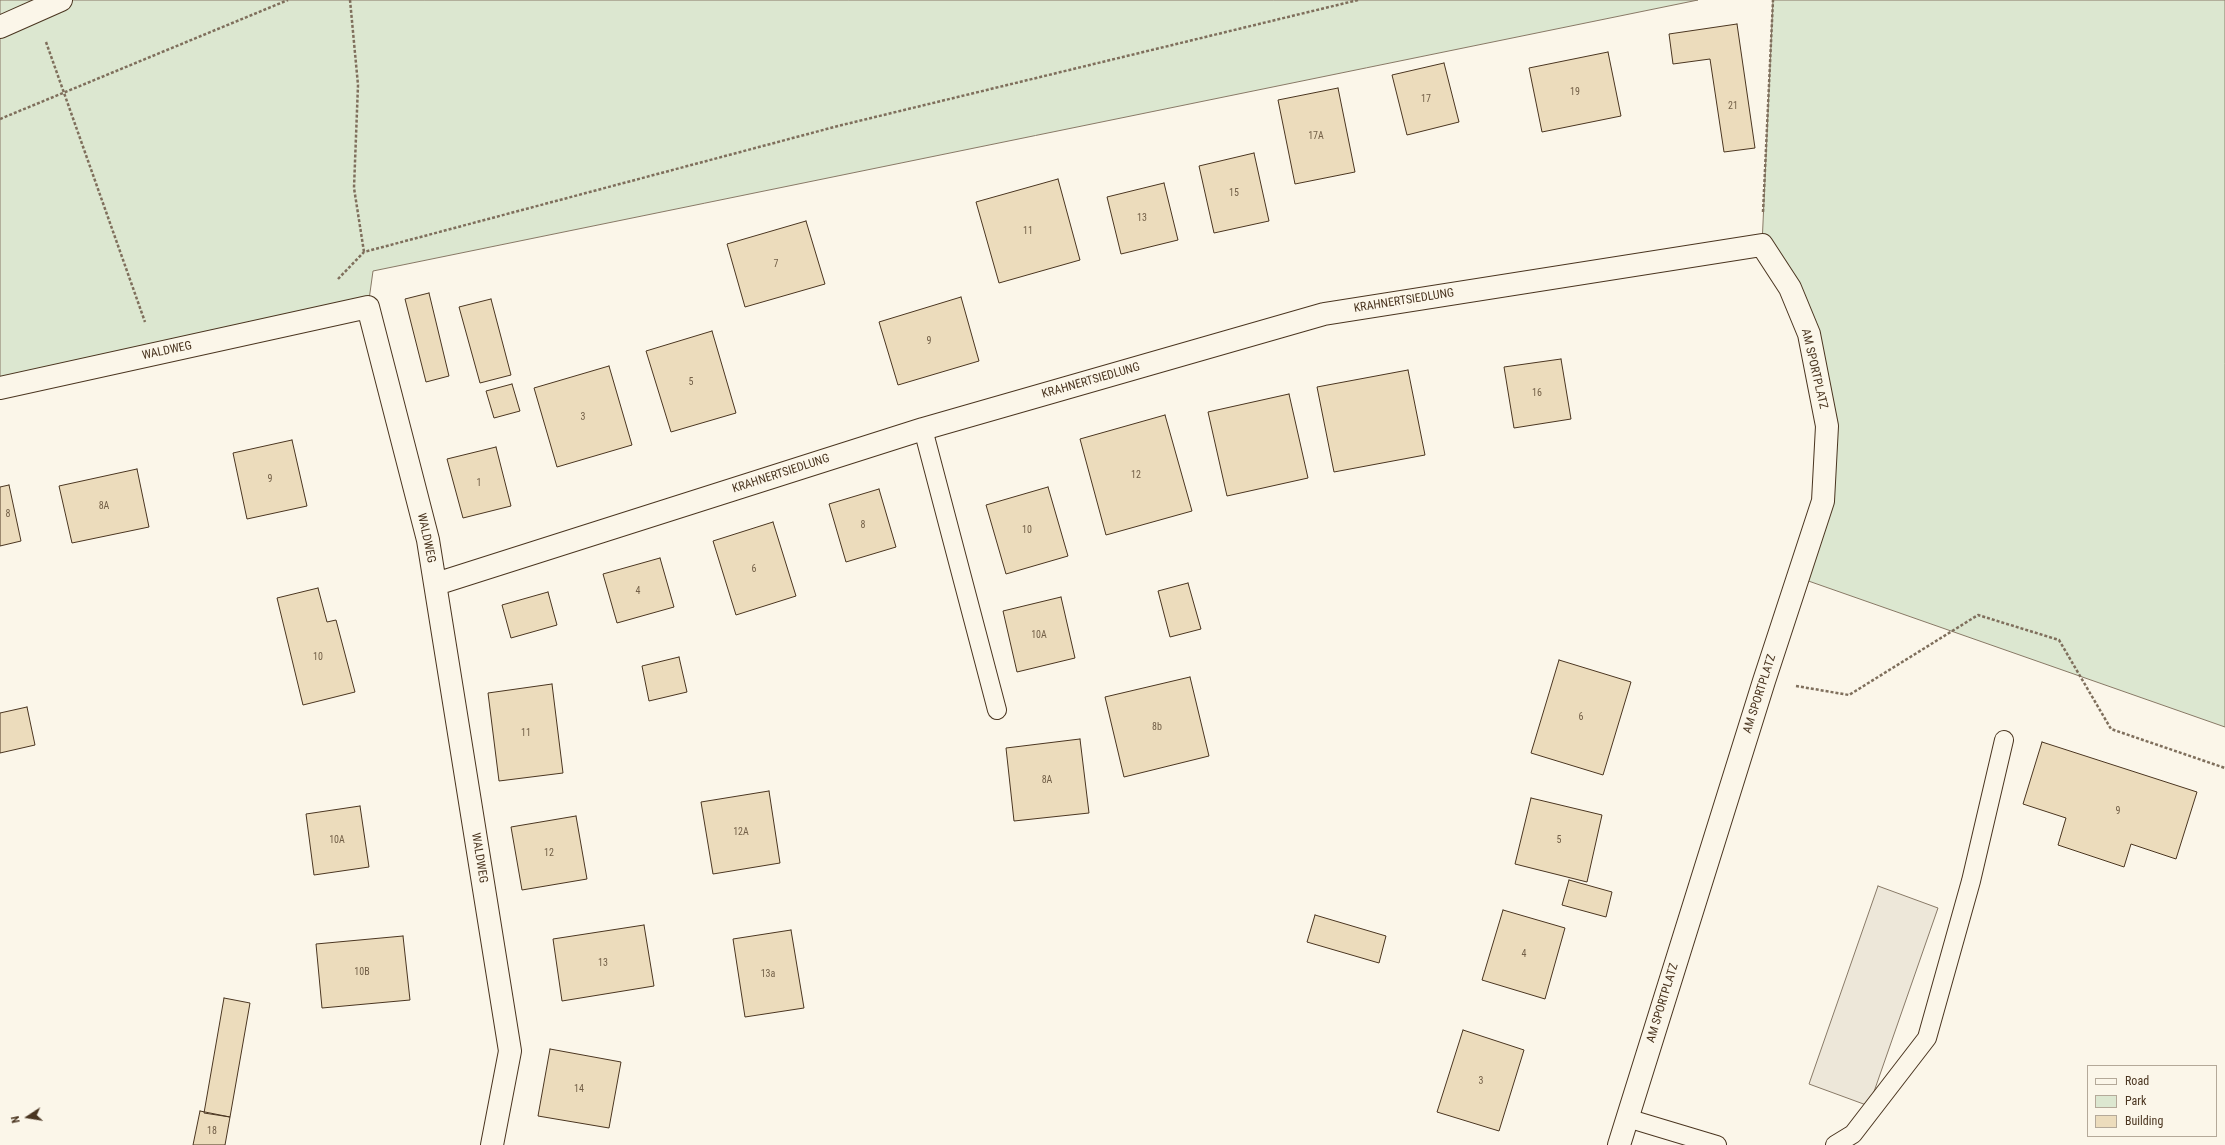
<!DOCTYPE html>
<html>
<head>
<meta charset="utf-8">
<style>
  body { margin:0 }
  #map { position:relative; width:2225px; height:1145px; overflow:hidden; background:#fbf6e9; font-family:"Roboto Condensed",sans-serif }
  canvas { display:block }
  .legend { position:absolute; left:2087px; top:1065px; width:130px; height:72px; box-sizing:border-box; background:#fbf6e9; border:1px solid #b4a999; margin:0; padding:5px 7px; list-style:none; font-size:12px; color:#4a3520 }
  .legend li { display:flex; align-items:center; gap:8px; height:20px }
  .legend b { width:20px; border:1px solid #b4a999 }
  .north { position:absolute; left:8px; top:1097px; width:40px; height:40px; -webkit-text-stroke:3px #fbf6e9; paint-order:stroke; rotate:258deg; font-size:11px; font-weight:700; line-height:16px; text-align:center; color:#4a3520 }
  .north::after { content:''; display:block; margin:auto; width:14px; height:18px; background:#4a3520; clip-path:polygon(50% 0,100% 100%,50% 72%,0 100%) }
</style>
</head>
<body>
<div id="map">
<canvas width="2225" height="1145"></canvas>
<ul class="legend">
<li><b style="height:5px;background:#fbf6e9"></b>Road</li>
<li><b style="height:11px;background:#dce7d0"></b>Park</li>
<li><b style="height:11px;background:#ecdcbc"></b>Building</li>
</ul>
<div class="north">N</div>
</div>
<script>
const ctx = document.querySelector('canvas').getContext('2d');
ctx.lineJoin = 'round';
function fill(path, color) {
  ctx.fillStyle = color;
  ctx.fill(path, 'evenodd');
}
function poly(rows) {
  const path = new Path2D();
  for (const r of rows) {
    path.moveTo(r[0], r[1]);
    for (let i = 2; i < r.length; i += 2) path.lineTo(r[i], r[i + 1]);
  }
  return path;
}
function stroke(path, color, width, dash) {
  ctx.strokeStyle = color;
  ctx.lineWidth = width;
  ctx.lineCap = dash ? 'butt' : 'round';
  ctx.setLineDash(dash || []);
  ctx.stroke(path);
}
function label(font, color, halo, rows, align = 'center') {
  ctx.font = font + ' "Roboto Condensed",sans-serif';
  ctx.lineWidth = 3;
  ctx.setLineDash([]);
  ctx.textBaseline = 'middle';
  ctx.strokeStyle = halo;
  ctx.fillStyle = color;
  for (const [text, x, y, turn = 0] of rows) {
    ctx.save();
    ctx.translate(x, y);
    ctx.rotate((+turn || 0) * Math.PI / 180);
    ctx.textAlign = isNaN(turn) ? turn : align;
    if (halo) ctx.strokeText(text, 0, 0);
    ctx.fillText(text, 0, 0);
    ctx.restore();
  }
}
const green = poly([
  [0,0,1698,0,373,271,368,307,0,388,0,0],
  [1773,0,2225,0,2225,727,1797,577,1823,501,1809,334,1762,245,1773,0]
]);
const parking = poly([
  [1878,886,1938,908,1869,1106,1809,1084,1878,886]
]);
const building = poly([
  [1737,24,1755,148,1724,152,1710,59,1673,64,1669,34,1737,24],
  [1608,52,1621,116,1542,132,1529,68,1608,52],
  [1444,63,1459,122,1407,135,1392,75,1444,63],
  [1338,88,1355,172,1295,184,1278,100,1338,88],
  [1254,153,1269,221,1214,233,1199,166,1254,153],
  [1058,179,1080,260,999,283,976,202,1058,179],
  [1164,183,1178,240,1121,254,1107,197,1164,183],
  [806,221,825,284,745,307,727,244,806,221],
  [429,293,449,376,426,382,405,299,429,293],
  [961,297,979,361,898,385,879,322,961,297],
  [491,299,511,375,480,383,459,307,491,299],
  [712,331,736,413,671,432,646,351,712,331],
  [1561,359,1571,419,1514,428,1504,367,1561,359],
  [609,366,632,445,557,467,534,388,609,366],
  [1408,370,1425,455,1334,472,1317,387,1408,370],
  [512,384,520,411,494,418,486,391,512,384],
  [1289,394,1308,478,1227,496,1208,412,1289,394],
  [1165,415,1192,511,1106,535,1080,439,1165,415],
  [292,440,307,506,247,519,233,453,292,440],
  [496,447,511,506,463,518,447,459,496,447],
  [137,469,149,527,72,543,59,486,137,469],
  [9,485,21,541,0,546,0,487,9,485],
  [1048,487,1068,556,1006,574,986,505,1048,487],
  [879,489,896,547,846,562,829,504,879,489],
  [773,522,796,596,736,615,713,541,773,522],
  [660,558,674,607,617,623,603,574,660,558],
  [1188,583,1201,629,1170,637,1158,591,1188,583],
  [318,588,327,622,336,620,355,692,303,705,277,598,318,588],
  [548,592,557,625,511,638,502,605,548,592],
  [1061,597,1075,658,1017,672,1003,611,1061,597],
  [679,657,687,692,649,701,642,666,679,657],
  [1559,660,1631,682,1603,775,1531,753,1559,660],
  [1190,677,1209,756,1124,777,1105,697,1190,677],
  [552,684,563,773,499,781,488,693,552,684],
  [27,707,35,745,0,753,0,713,27,707],
  [1080,739,1089,813,1014,821,1006,748,1080,739],
  [2042,742,2197,792,2176,859,2131,844,2124,867,2058,845,2066,818,2023,804,2042,742],
  [769,791,780,863,713,874,701,802,769,791],
  [1531,798,1602,815,1587,882,1515,864,1531,798],
  [360,806,369,867,314,875,306,814,360,806],
  [576,816,587,879,522,890,511,827,576,816],
  [1569,880,1612,892,1606,917,1562,905,1569,880],
  [1503,910,1565,928,1545,999,1482,980,1503,910],
  [1315,915,1386,936,1379,963,1307,942,1315,915],
  [644,925,654,986,562,1001,553,939,644,925],
  [791,930,804,1008,745,1017,733,939,791,930],
  [403,936,410,1000,322,1008,316,944,403,936],
  [224,998,250,1003,230,1117,204,1113,224,998],
  [1463,1030,1524,1050,1499,1131,1437,1112,1463,1030],
  [550,1049,621,1062,609,1128,538,1116,550,1049],
  [200,1111,230,1117,225,1145,193,1145,200,1111]
]);
const path = poly([
  [350,0,358,85,354,188,364,252],
  [46,42,145,322],
  [0,119,288,0],
  [1763,212,1773,0],
  [338,279,364,252,838,126,1358,0],
  [1796,686,1849,695,1978,615,2059,640,2111,729,2225,768]
]);
const lane = poly([
  [923,429,997,710],
  [1627,1118,1717,1145],
  [1835,1145,1853,1134,1927,1038,1971,881,2004,740]
]);
const street = poly([
  [0,388,368,307,428,540,510,1051,492,1145],
  [436,584,923,429,1324,314,1762,245,1790,288,1809,334,1827,426,1823,501,1764,681,1619,1145]
]);
const secondary = poly([
  [0,27,61,0]
]);
const numberNames = [
  ["19",1575,92],
  ["17",1426,99],
  ["21",1733,106],
  ["17A",1316,136],
  ["15",1234,193],
  ["13",1142,218],
  ["11",1028,231],
  ["7",776,264],
  ["9",929,341],
  ["5",691,382],
  ["16",1537,393],
  ["3",583,417],
  ["12",1136,475],
  ["9",270,479],
  ["1",479,483],
  ["8A",104,506],
  ["8",8,514],
  ["8",863,525],
  ["10",1027,530],
  ["6",754,569],
  ["4",638,591],
  ["10A",1039,635],
  ["10",318,657],
  ["6",1581,717],
  ["8b",1157,727],
  ["11",526,733],
  ["8A",1047,780],
  ["9",2118,811],
  ["12A",741,832],
  ["10A",337,840],
  ["5",1559,840],
  ["12",549,853],
  ["4",1524,954],
  ["13",603,963],
  ["10B",362,972],
  ["13a",768,974],
  ["3",1481,1081],
  ["14",579,1089],
  ["18",212,1131]
];
const streetNames = [
  ["KRAHNERTSIEDLUNG",1404,301,-9],
  ["WALDWEG",167,351,-12],
  ["AM SPORTPLATZ",1814,369,77],
  ["KRAHNERTSIEDLUNG",1091,381,-16],
  ["KRAHNERTSIEDLUNG",781,474,-18],
  ["WALDWEG",426,538,78],
  ["AM SPORTPLATZ",1760,694,-72],
  ["WALDWEG",479,858,81],
  ["AM SPORTPLATZ",1663,1003,-73]
];
fill(green, '#dce7d0');
stroke(green, '#887966', 1);
fill(parking, '#ede7d9');
stroke(parking, '#887966', 1);
fill(building, '#ecdcbc');
stroke(building, '#4a3520', 1);
stroke(lane, '#4a3520', 20);
stroke(street, '#4a3520', 24);
stroke(secondary, '#4a3520', 24);
stroke(path, '#7f6f5c', 2.5, [3, 2]);
stroke(lane, '#fbf6e9', 18);
stroke(street, '#fbf6e9', 22);
stroke(secondary, '#fbf6e9', 22);
label('10px', '#725f47', null, numberNames);
label('12px', '#4a3520', '#fbf6e9', streetNames);
</script>
</body>
</html>
